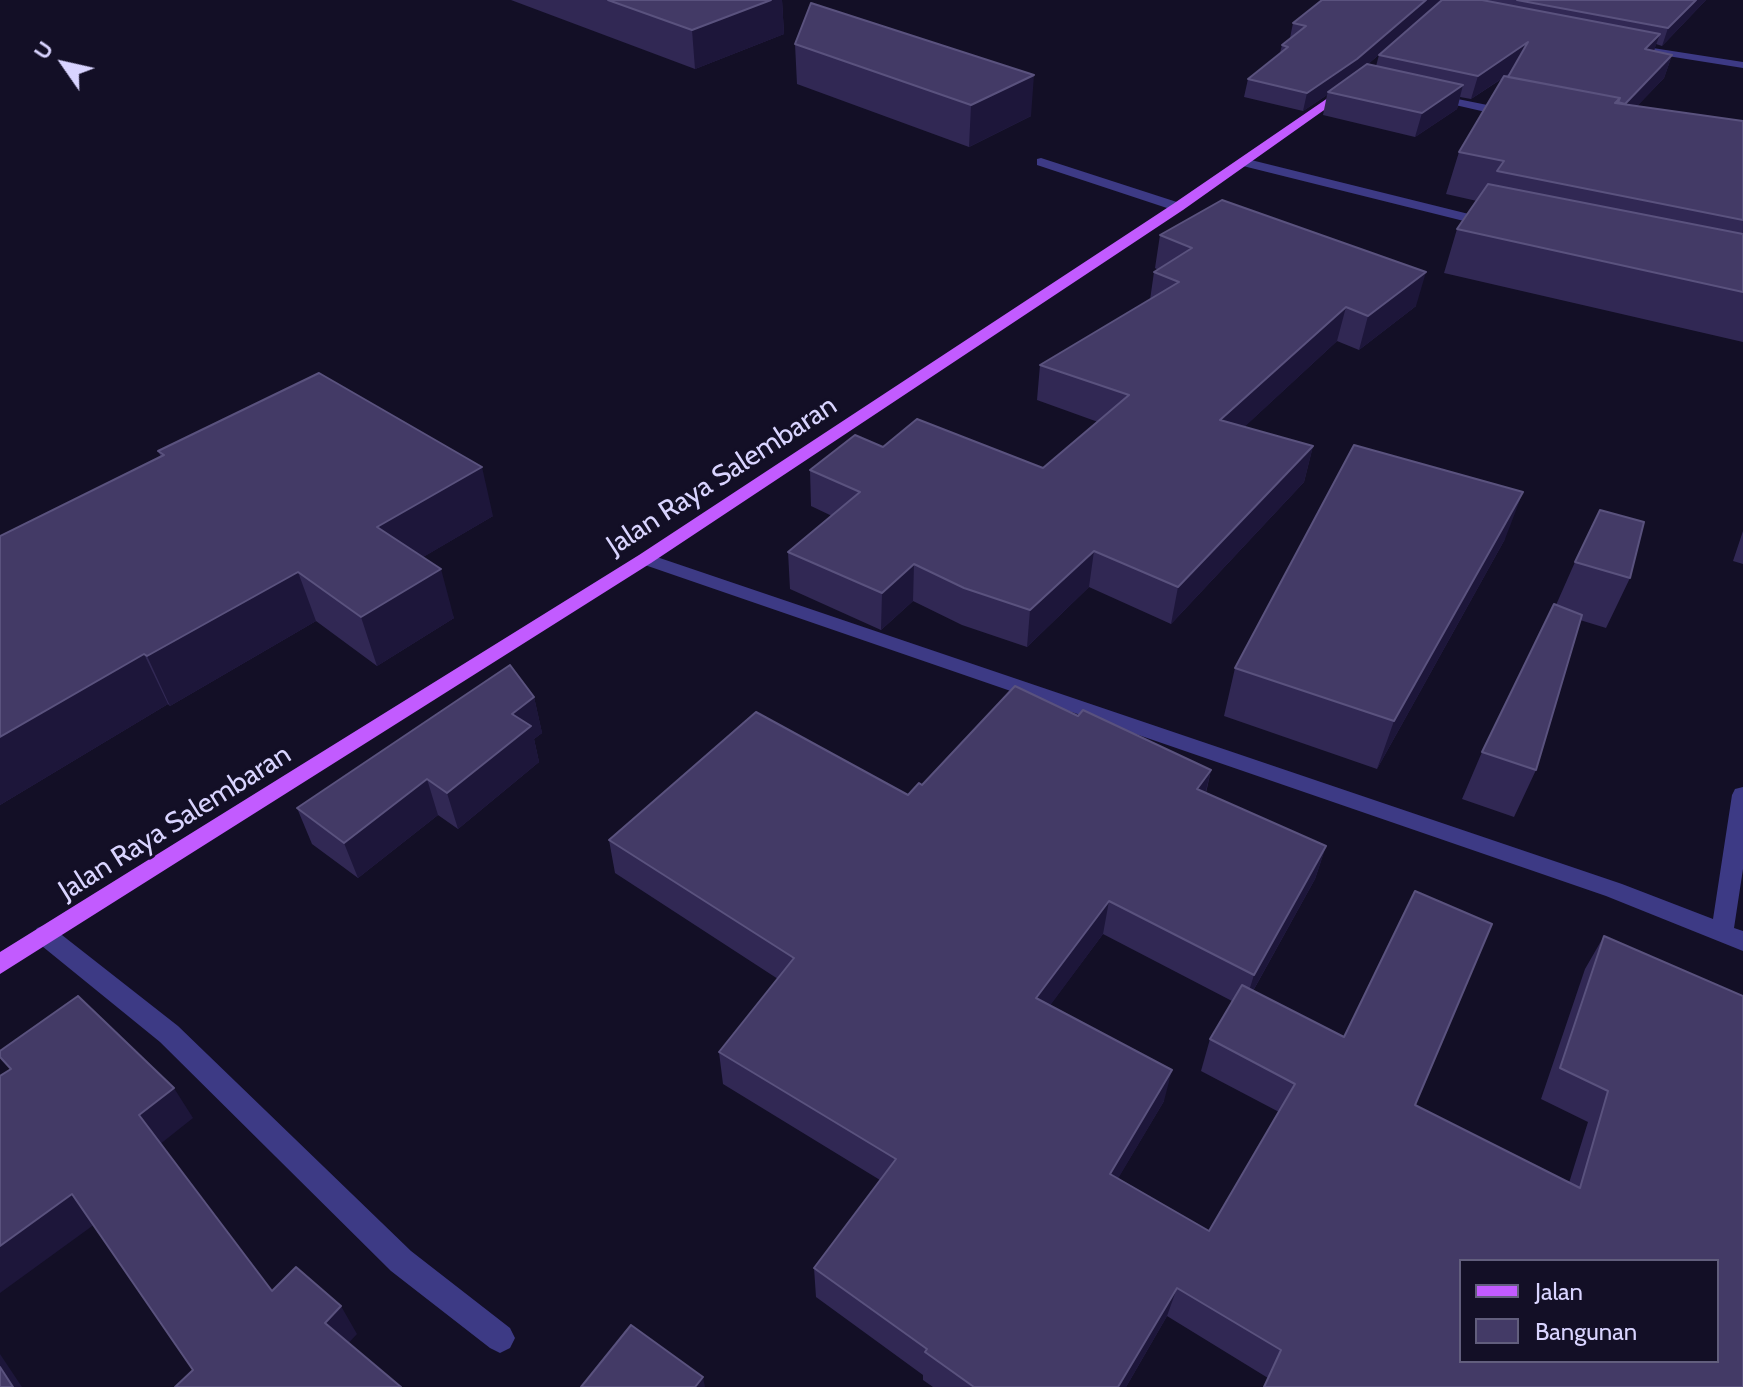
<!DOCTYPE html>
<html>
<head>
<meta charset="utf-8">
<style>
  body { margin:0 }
  #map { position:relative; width:1743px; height:1387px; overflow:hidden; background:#130f26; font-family:Cabin,sans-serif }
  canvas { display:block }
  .legend { position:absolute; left:1459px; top:1259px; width:260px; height:104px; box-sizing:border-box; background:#130f26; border:2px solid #625e7d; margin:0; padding:10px 14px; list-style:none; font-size:24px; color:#d9d4ff }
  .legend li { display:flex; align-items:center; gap:16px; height:40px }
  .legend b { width:40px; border:2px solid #625e7d }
  .north { position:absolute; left:24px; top:24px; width:80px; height:80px; -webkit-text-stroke:6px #130f26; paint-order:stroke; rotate:304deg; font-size:22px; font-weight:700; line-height:32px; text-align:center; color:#d9d4ff }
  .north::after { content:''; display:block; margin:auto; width:28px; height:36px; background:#d9d4ff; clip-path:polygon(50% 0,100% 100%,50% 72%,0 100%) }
</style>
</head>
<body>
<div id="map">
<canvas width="1743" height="1387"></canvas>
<ul class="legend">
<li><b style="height:10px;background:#c25bff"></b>Jalan</li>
<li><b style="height:22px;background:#433a66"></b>Bangunan</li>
</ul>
<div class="north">U</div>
</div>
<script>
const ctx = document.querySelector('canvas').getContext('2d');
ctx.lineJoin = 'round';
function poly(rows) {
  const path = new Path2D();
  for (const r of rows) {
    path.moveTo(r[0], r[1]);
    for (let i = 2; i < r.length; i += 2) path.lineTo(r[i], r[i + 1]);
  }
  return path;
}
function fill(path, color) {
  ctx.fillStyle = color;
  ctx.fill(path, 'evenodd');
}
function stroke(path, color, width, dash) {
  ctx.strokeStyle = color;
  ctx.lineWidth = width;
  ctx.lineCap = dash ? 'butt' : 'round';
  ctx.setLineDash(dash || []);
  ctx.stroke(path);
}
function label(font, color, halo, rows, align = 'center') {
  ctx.font = font + ' Cabin,sans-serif';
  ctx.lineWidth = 6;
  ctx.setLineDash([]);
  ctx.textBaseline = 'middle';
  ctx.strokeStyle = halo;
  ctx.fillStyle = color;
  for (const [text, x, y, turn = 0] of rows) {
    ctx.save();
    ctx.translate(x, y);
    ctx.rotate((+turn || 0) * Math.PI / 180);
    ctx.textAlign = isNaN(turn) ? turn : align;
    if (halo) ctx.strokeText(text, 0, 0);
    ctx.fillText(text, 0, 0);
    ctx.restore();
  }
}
const minor = poly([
  [1640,46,1743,62,1743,68,1636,51,1636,47,1640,46],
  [1433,94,1512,110,1518,114,1512,118,1429,99,1429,95,1433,94],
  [1041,158,1183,204,1185,207,1173,210,1037,165,1037,159,1041,158],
  [1243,158,1493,220,1495,223,1488,227,1239,165,1239,159,1243,158],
  [645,553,1622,884,1713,919,1732,795,1735,789,1743,787,1743,869,1734,928,1743,931,1743,951,1606,896,639,563,636,559,645,553],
  [45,925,53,928,178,1026,411,1251,510,1328,515,1338,510,1348,500,1353,490,1348,391,1271,160,1042,37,942,33,935,37,928,45,925]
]);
const major = poly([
  [1341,89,1351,91,1183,210,651,563,0,974,0,952,639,555,1173,204,1341,89]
]);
const wall = poly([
  [511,0,782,0,784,34,695,69],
  [1442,0,1706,0,1662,46,1656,44,1654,51,1672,55,1664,78,1637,106,1743,121,1743,342,1444,273,1457,229,1477,201,1446,194,1459,152,1503,78,1471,99,1460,97,1457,109,1415,137,1323,115,1327,95,1303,111,1244,97,1248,79,1280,53,1282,45,1290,38,1293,23,1442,0,1367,65,1376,66,1379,55],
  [795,44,1031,116,969,147,797,84],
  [1160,235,1416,306,1359,350,1337,341,1244,427,1313,446,1304,482,1171,624,1089,587,1027,647,962,625,913,601,881,630,790,589,788,552,832,516,811,506,810,470,883,447,1043,468,1098,422,1037,400,1040,365,1150,300,1154,272,1158,270,1155,268],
  [158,451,493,516,423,557,454,618,377,666,316,621,170,706,168,704,0,805,0,536,161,457],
  [1743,531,1743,564,1733,561],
  [1505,539,1377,769,1224,716,1235,668],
  [1575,562,1630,578,1606,628,1580,620,1536,770,1514,817,1462,799,1482,752,1556,605],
  [534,697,542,733,534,739,539,762,458,829,438,815,358,878,312,844,297,808],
  [1078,716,1211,770,1206,793,1326,846,1315,879,1253,991,1415,1105,1569,1183,1588,1122,1541,1099,1585,969,1604,936,1743,1387,1263,1387,1268,1378,1167,1316,1126,1387,933,1387,923,1380,923,1375,816,1297,814,1268,880,1180,723,1084,719,1052,778,979,615,873,609,840,908,795,922,785],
  [1103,934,1232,1001,1210,1039,1201,1071,1279,1112,1209,1231,1118,1178,1164,1101,1050,1005]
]);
const shadedWall = poly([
  [771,0,782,0,784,34,695,69,692,30],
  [1426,0,1442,0,1353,77,1328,92,1327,95,1303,111,1307,93],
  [1696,0,1706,0,1662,46,1668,28],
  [1660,34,1652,56,1645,49],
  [1528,42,1522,65,1471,99,1478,76],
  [1672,55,1664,78,1617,127,1625,104],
  [1034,75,1031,116,969,147,971,105],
  [1463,85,1457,109,1415,137,1422,113],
  [1426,272,1416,306,1359,350,1368,316],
  [1346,307,1337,341,1213,456,1220,420],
  [1313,446,1304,482,1171,624,1178,587],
  [482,467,493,516,391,576,377,527],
  [1523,492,1505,539,1377,769,1394,721],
  [1094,551,1089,587,1027,647,1030,610],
  [914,564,913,601,881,630,882,593],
  [441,569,454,618,377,666,361,617],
  [298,572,316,621,170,706,147,656],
  [144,654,168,704,0,805,0,737],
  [534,697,542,733,534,739,539,762,458,829,447,793,512,714],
  [1211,770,1203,803,1197,789],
  [427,779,438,815,358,878,344,843],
  [1326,846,1315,879,1244,1007,1254,975],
  [1109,901,1103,934,1032,1030,1036,998],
  [1172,1070,1164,1101,1103,1204,1110,1174],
  [174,1088,193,1118,159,1145,139,1115],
  [72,1194,95,1224,0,1293,0,1246],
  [1177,1288,1167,1316,1126,1387,1118,1387],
  [341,1306,357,1334,342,1350,325,1323],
  [0,1354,22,1387,13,1387,0,1367],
  [703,1377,705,1387,695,1387]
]);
const building = poly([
  [608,0,771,0,692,30,608,0],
  [1322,0,1426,0,1357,59,1307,93,1248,79,1288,47,1282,45,1306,26,1293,23,1322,0],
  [1442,0,1482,0,1660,34,1645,49,1672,55,1625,104,1618,102,1620,98,1508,77,1528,42,1478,76,1379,55,1442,0],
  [1517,0,1696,0,1668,28,1517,0],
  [811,3,1034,75,971,105,795,44,811,3],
  [1367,64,1463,85,1422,113,1328,92,1367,64],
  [1504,76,1620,98,1615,103,1743,121,1743,220,1497,171,1504,161,1459,152,1504,76],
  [1488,184,1743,234,1743,292,1457,229,1488,184],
  [1222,200,1426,272,1368,316,1346,307,1220,420,1313,446,1178,587,1094,551,1030,610,964,588,914,564,882,593,788,552,860,492,810,470,855,435,883,447,917,419,1043,468,1129,395,1040,365,1179,282,1154,272,1192,248,1160,235,1222,200],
  [319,373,482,467,377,527,441,569,361,617,298,572,147,656,144,654,0,737,0,536,164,455,158,451,319,373],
  [1354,445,1523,492,1394,721,1235,668,1354,445],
  [1600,510,1644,522,1630,578,1575,562,1600,510],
  [1554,604,1582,615,1536,770,1482,752,1554,604],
  [510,665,534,697,512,714,531,726,447,793,427,779,344,843,297,808,510,665],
  [1015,686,1078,716,1083,710,1211,770,1197,789,1326,846,1254,975,1109,901,1036,998,1172,1070,1110,1174,1209,1231,1295,1084,1210,1039,1242,985,1344,1037,1415,891,1492,924,1415,1105,1580,1188,1608,1091,1560,1068,1604,936,1743,996,1743,1387,1264,1387,1281,1350,1177,1288,1118,1387,974,1387,925,1352,927,1349,814,1268,896,1159,719,1052,794,958,609,840,756,712,908,795,919,783,922,785,1015,686],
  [1461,1261,1717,1261,1717,1361,1461,1361,1461,1261],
  [78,996,174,1088,139,1115,272,1291,296,1267,341,1306,325,1323,401,1387,175,1387,193,1370,72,1194,0,1246,0,1076,11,1069,0,1057,0,1051,78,996],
  [631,1325,703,1377,695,1387,581,1387,631,1325],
  [0,1367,13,1387,0,1387,0,1367]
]);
const streetNames = [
  ["Jalan Raya Salembaran",722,476,-33],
  ["Jalan Raya Salembaran",175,823,-32]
];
fill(minor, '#3d3a85');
fill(major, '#c25bff');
fill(wall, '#312854');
fill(shadedWall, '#1d163a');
fill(building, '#433a66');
stroke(building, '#5a527e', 2);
label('28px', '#d9d4ff', '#130f26', streetNames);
</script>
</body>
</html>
